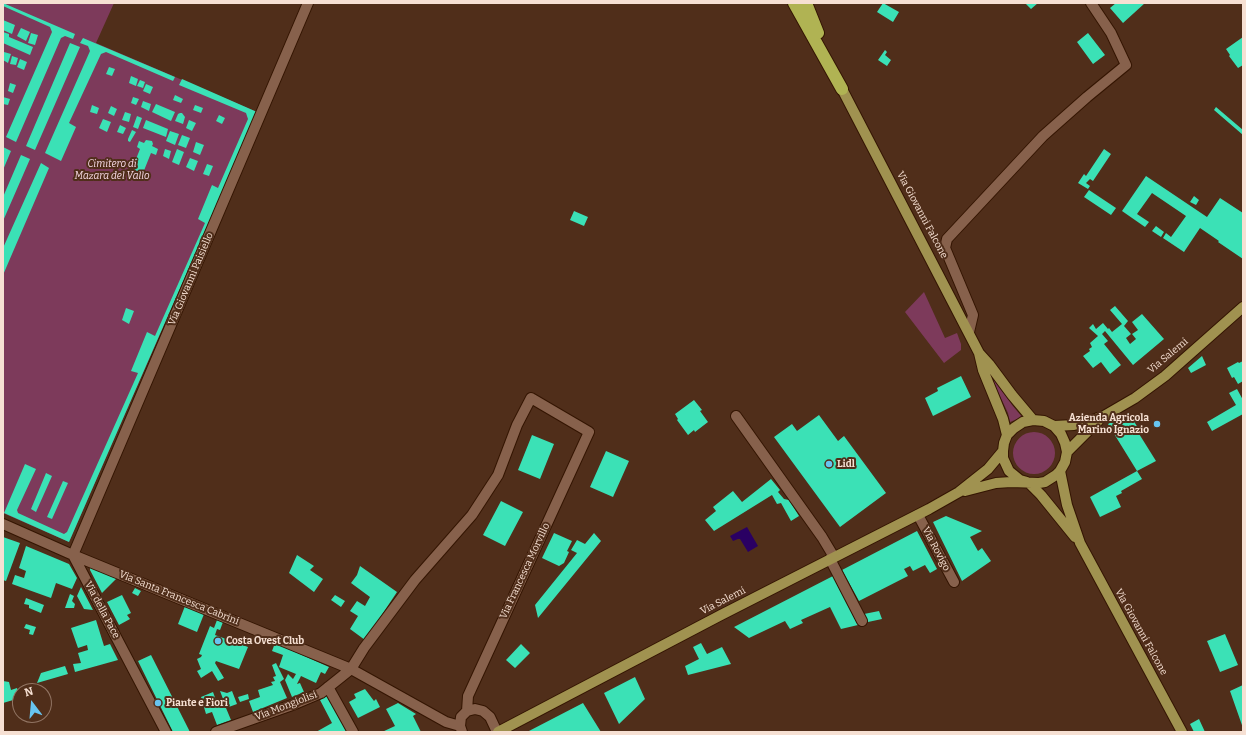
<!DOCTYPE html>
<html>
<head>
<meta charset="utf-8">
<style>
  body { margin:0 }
  #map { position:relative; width:1246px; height:735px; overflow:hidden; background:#502e1a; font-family:Bitter,serif }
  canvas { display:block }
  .frame { position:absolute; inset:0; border:4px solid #f6e0d3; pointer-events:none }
  .north { position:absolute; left:12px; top:683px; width:40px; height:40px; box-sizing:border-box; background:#502e1a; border:1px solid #927564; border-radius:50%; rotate:344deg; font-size:11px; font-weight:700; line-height:16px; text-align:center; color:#f6e0d3 }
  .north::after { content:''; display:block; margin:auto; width:14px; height:18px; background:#67c4f0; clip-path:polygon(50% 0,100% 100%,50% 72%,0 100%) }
</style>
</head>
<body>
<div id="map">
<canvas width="1246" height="735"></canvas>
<div class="frame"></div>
<div class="north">N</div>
</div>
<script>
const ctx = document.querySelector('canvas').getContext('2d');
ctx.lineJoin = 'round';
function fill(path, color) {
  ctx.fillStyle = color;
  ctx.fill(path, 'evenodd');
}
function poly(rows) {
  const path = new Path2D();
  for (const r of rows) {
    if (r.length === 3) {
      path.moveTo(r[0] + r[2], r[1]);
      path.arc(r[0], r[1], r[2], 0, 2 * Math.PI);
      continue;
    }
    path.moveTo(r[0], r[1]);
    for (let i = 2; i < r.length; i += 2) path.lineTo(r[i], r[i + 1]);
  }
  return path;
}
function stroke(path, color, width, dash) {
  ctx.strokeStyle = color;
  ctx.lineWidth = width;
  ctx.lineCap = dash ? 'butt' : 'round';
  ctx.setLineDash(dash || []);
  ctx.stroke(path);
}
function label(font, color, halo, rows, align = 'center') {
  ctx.font = font + ' Bitter,serif';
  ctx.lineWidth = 4;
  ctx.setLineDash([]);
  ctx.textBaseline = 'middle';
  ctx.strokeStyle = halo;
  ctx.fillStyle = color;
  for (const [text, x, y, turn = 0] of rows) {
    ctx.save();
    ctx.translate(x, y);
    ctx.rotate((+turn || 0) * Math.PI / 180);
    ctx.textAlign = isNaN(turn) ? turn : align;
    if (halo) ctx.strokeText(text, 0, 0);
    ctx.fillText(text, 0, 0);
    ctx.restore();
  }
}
const green = poly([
  [3,3,114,3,96,43,257,112,69,542,3,513],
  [924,292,945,338,957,333,961,344,961,350,944,363,905,312],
  [989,373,996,381,1012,405,1022,417,1010,422,1008,413],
  [1034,453,21]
]);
const water = poly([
  [747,527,758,546,748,552,740,539,738,539,733,541,730,536]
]);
const building = poly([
  [3,3,75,34,73,39,65,36,61,38,16,142,6,137,52,32,50,27,3,6],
  [883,3,899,12,893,22,877,12],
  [1025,3,1038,3,1031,9],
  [1116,3,1145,3,1123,23,1110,8],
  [3,20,15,25,12,34,3,30],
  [21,28,30,32,26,41,17,36],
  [3,32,9,34,9,37,33,47,30,55,3,43],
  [31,33,38,35,35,45,28,43],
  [1088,33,1105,55,1093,64,1077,42],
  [1243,37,1243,65,1238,68,1229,56,1230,55,1226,49],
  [83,38,175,77,173,81,106,52,101,54,69,123,76,127,61,161,45,153,90,51,88,46,80,43],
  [70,43,80,47,35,150,26,146],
  [885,50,887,52,885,55,891,60,887,66,878,60],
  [4,52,11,54,8,63,3,60],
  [12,56,18,58,16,65,10,64],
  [20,59,27,62,24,70,17,67],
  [109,67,115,69,112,76,106,74],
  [131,76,138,79,136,86,129,83],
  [182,79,257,112,69,542,4,513,25,464,36,469,17,510,18,513,64,534,67,532,138,373,131,371,147,332,155,336,205,223,198,219,212,185,218,188,248,119,246,113,179,85],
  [140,80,145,82,143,88,137,86],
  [10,83,16,85,13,93,8,91],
  [146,84,153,87,150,94,143,91],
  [175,95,183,99,181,103,173,100],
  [3,97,10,99,8,105,3,104],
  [133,97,139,99,136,105,131,103],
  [143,101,151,104,149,111,141,107],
  [156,104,175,112,171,121,152,112],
  [92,105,99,108,97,114,90,112],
  [195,105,203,108,201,113,193,110],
  [111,106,117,109,114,116,108,113],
  [1216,107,1243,130,1243,135,1214,110],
  [125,112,131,114,129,122,122,120],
  [180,113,182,113,185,117,183,124,175,121,178,114],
  [219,115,225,118,222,124,216,121],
  [137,116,142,118,138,129,133,127],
  [103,119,111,122,107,132,99,128],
  [146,120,168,129,166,137,143,128],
  [189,120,196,123,192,131,186,128],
  [120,125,126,128,123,134,117,132],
  [132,130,136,132,130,142,128,141,128,139],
  [170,131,179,134,175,145,166,141],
  [182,135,190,138,186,148,178,145],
  [146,140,152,141,153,144,152,146,158,149,156,155,151,153,143,173,132,169,140,149,137,147,139,141,144,143],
  [196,142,204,145,200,155,193,152],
  [3,147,11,151,3,170],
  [165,149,171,151,169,159,163,156],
  [177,149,184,152,179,165,172,162],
  [1104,149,1111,154,1093,181,1090,179,1086,183,1090,186,1088,189,1078,183,1084,174,1086,176],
  [21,155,30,159,3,221,3,197],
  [190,158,198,161,194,171,186,167],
  [41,163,49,168,3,275,3,248],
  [207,164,213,166,209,176,203,174],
  [1146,176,1207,217,1220,198,1243,213,1243,259,1218,242,1219,241,1200,228,1184,252,1163,238,1166,233,1171,237,1186,216,1152,193,1137,214,1149,222,1145,227,1122,211],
  [1089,190,1116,208,1111,215,1084,197],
  [1194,196,1199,200,1196,205,1190,202],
  [574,211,588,217,584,226,570,220],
  [1156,226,1164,232,1161,237,1152,231],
  [1115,306,1128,321,1124,326,1131,334,1126,338,1130,344,1136,339,1132,334,1138,330,1132,322,1142,314,1164,339,1133,365,1105,331,1102,334,1108,341,1104,344,1121,365,1110,374,1101,362,1093,368,1083,356,1090,351,1089,349,1092,347,1090,343,1098,336,1089,328,1093,324,1096,329,1103,323,1108,329,1109,328,1112,332,1122,324,1110,310],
  [126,308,134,311,129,324,122,320],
  [1202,356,1206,365,1191,373,1188,368],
  [1243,361,1243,381,1238,384,1234,377,1232,378,1227,368,1238,362,1239,363],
  [961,376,971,397,933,416,925,398,938,391,937,388],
  [1237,389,1243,400,1243,414,1212,431,1207,422,1236,405,1229,393],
  [694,400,702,410,700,411,708,422,695,432,694,430,688,435,677,420,678,419,675,414],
  [1129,413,1138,428,1136,429,1156,461,1137,471,1108,424],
  [819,415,838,441,844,436,886,493,840,527,774,437,792,424,797,431],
  [532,435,554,444,540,479,518,470],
  [606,451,629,461,613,497,590,487],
  [1137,471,1142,479,1121,491,1122,493,1116,496,1121,507,1100,517,1090,497],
  [46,473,52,476,36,512,31,509],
  [771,479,780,490,778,492,784,499,789,500,799,516,791,521,781,503,777,504,772,495,714,531,705,520,716,511,713,507,733,491,742,502],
  [63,481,68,483,52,519,47,517],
  [501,501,523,512,505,546,483,535],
  [946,516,982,531,970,537,978,551,982,548,991,561,962,581,933,522],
  [917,531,937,569,930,573,925,565,913,571,910,566,904,569,908,576,859,601,842,570],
  [554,533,572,541,567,551,569,552,564,563,559,566,542,558],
  [594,533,601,541,538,618,535,605,577,553,571,550,577,540,585,544],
  [3,537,20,543,6,581,3,580],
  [26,546,69,564,77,578,72,589,56,583,51,598,12,584,15,575,24,578,26,571,19,568],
  [297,555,314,566,310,570,323,579,314,592,289,573],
  [90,566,118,577,102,593,90,570],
  [360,566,397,592,365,640,350,629,358,616,350,611,357,601,365,606,370,597,351,583,357,575],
  [833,576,858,625,841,629,830,607,801,620,803,623,790,629,785,621,749,638,734,627],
  [81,587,93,610,84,609,77,596],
  [135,588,141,591,138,596,132,593],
  [70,594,74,596,72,601,75,604,74,608,65,608],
  [122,595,131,613,127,615,130,619,119,625,107,602],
  [335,595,345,601,341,607,331,600],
  [26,598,44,605,41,613,29,608,29,605,24,604],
  [185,606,204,614,197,632,178,624],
  [879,611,882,619,868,622,864,614],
  [96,620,104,646,110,644,118,660,75,672,73,664,81,663,78,653,88,650,87,645,78,648,71,628],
  [217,620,223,622,220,630,217,629,215,635,248,647,239,669,216,661,215,663,224,678,218,681,212,671,201,678,197,671,201,669,197,659,201,657,202,655,199,654,210,626,214,628],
  [26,624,36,627,33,635,29,634,30,630,24,628],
  [1225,634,1238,665,1220,672,1207,641],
  [275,643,329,667,325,674,321,672,316,683,301,676,297,684,300,683,304,692,292,697,285,680,288,674,293,679,296,674,279,667,283,655,272,651],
  [701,643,707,654,722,647,731,664,688,675,685,666,699,659,693,647],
  [521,644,530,653,515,668,506,660],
  [151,655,190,732,173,732,138,661],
  [276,663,284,679,280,682,287,698,253,712,249,701,260,697,258,690,273,685,271,682,275,681,273,677,276,676,272,665],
  [65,666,68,674,37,683,41,673],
  [635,677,645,699,619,724,604,693],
  [3,681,9,682,11,690,17,688,20,698,3,703],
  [1243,685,1243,728,1230,691],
  [365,689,374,701,376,699,380,707,358,718,349,702,356,698,354,694],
  [220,691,227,693,232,691,237,704,226,708,231,720,217,725,212,712,206,714,201,697,213,692,218,706,225,704],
  [248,694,249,699,240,702,238,697],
  [327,696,347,732,316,732,332,723,320,700],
  [398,703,416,714,413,716,421,732,382,732,395,726,386,709],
  [583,703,601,732,527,732],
  [1199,719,1205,732,1194,732,1190,724]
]);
const minor = poly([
  [308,3,73,555,351,669,446,722,460,726],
  [969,332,973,315,945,248,947,239,1043,136,1087,97,1126,65,1111,33,1091,3],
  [736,416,822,537,834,557],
  [918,515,954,582],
  [3,524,73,555,166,732],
  [830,559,862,621],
  [328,687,353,732],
  [216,732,295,704,321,693,351,669,364,648,415,580,472,515,498,475,517,425,531,398,589,432,468,696,467,711],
  [462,732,460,726,461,717,467,711,475,709,483,711,490,717,497,732]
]);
const major = poly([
  [842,89,979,353,983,370,1003,419,1007,435],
  [979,353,989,364,1012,395,1033,420],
  [1054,426,1074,425,1087,422,1104,416,1135,398,1165,376,1243,307],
  [1067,452,1098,421],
  [1060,471,1067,505,1080,543,1182,732],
  [1029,483,1041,495,1075,537],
  [965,491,996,483,1011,482,1039,483,1045,482,1056,475,1060,471,1065,462,1067,452,1065,443,1061,434,1054,426,1044,421,1033,420,1023,422,1014,428,1007,435,1004,443,1003,451,1003,458,1009,471,1020,480,1027,482],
  [498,732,721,615,929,509,959,492,988,469,1003,451]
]);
const highway = poly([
  [794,3,842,89],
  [806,3,818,33]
]);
const markers = [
  [1157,424,4,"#67c4f0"],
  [829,464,4,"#67c4f0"],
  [218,641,4,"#67c4f0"],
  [158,703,4,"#67c4f0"]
];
const parkNames = [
  ["Cimitero di",112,164],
  ["Mazara del Vallo",112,176]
];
const streetNames = [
  ["Via Giovanni Falcone",922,215,62],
  ["Via Giovanni Paisiello",191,279,-67],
  ["Via Salemi",1168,356,-40],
  ["Via Rovigo",936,549,62],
  ["Via Francesca Morvillo",525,571,-65],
  ["Via Santa Francesca Cabrini",179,598,22],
  ["Via Salemi",723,601,-27],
  ["Via della Pace",102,610,62],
  ["Via Giovanni Falcone",1141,632,61],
  ["Via Mongiolisi",286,706,-21]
];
const poiNames = [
  ["Azienda Agricola",1149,418,"right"],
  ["Marino Ignazio",1149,430,"right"],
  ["Lidl",837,464],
  ["Costa Ovest Club",226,641],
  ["Piante e Fiori",166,703]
];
fill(green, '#7d3a5b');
fill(water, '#2a0063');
fill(building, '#3be1b6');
stroke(minor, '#341502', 12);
stroke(major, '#341502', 12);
stroke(highway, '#341502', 14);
stroke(minor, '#87614c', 10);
stroke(major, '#a09250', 10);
stroke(highway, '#b0b353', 12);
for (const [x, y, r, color] of markers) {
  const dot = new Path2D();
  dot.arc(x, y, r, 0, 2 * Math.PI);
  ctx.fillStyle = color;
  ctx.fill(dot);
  stroke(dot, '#502e1a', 1.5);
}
label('italic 10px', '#f7dae6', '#502e1a', parkNames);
label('10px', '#f6e0d3', '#502e1a', streetNames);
label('bold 10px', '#f6e0d3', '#502e1a', poiNames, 'left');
</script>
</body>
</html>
